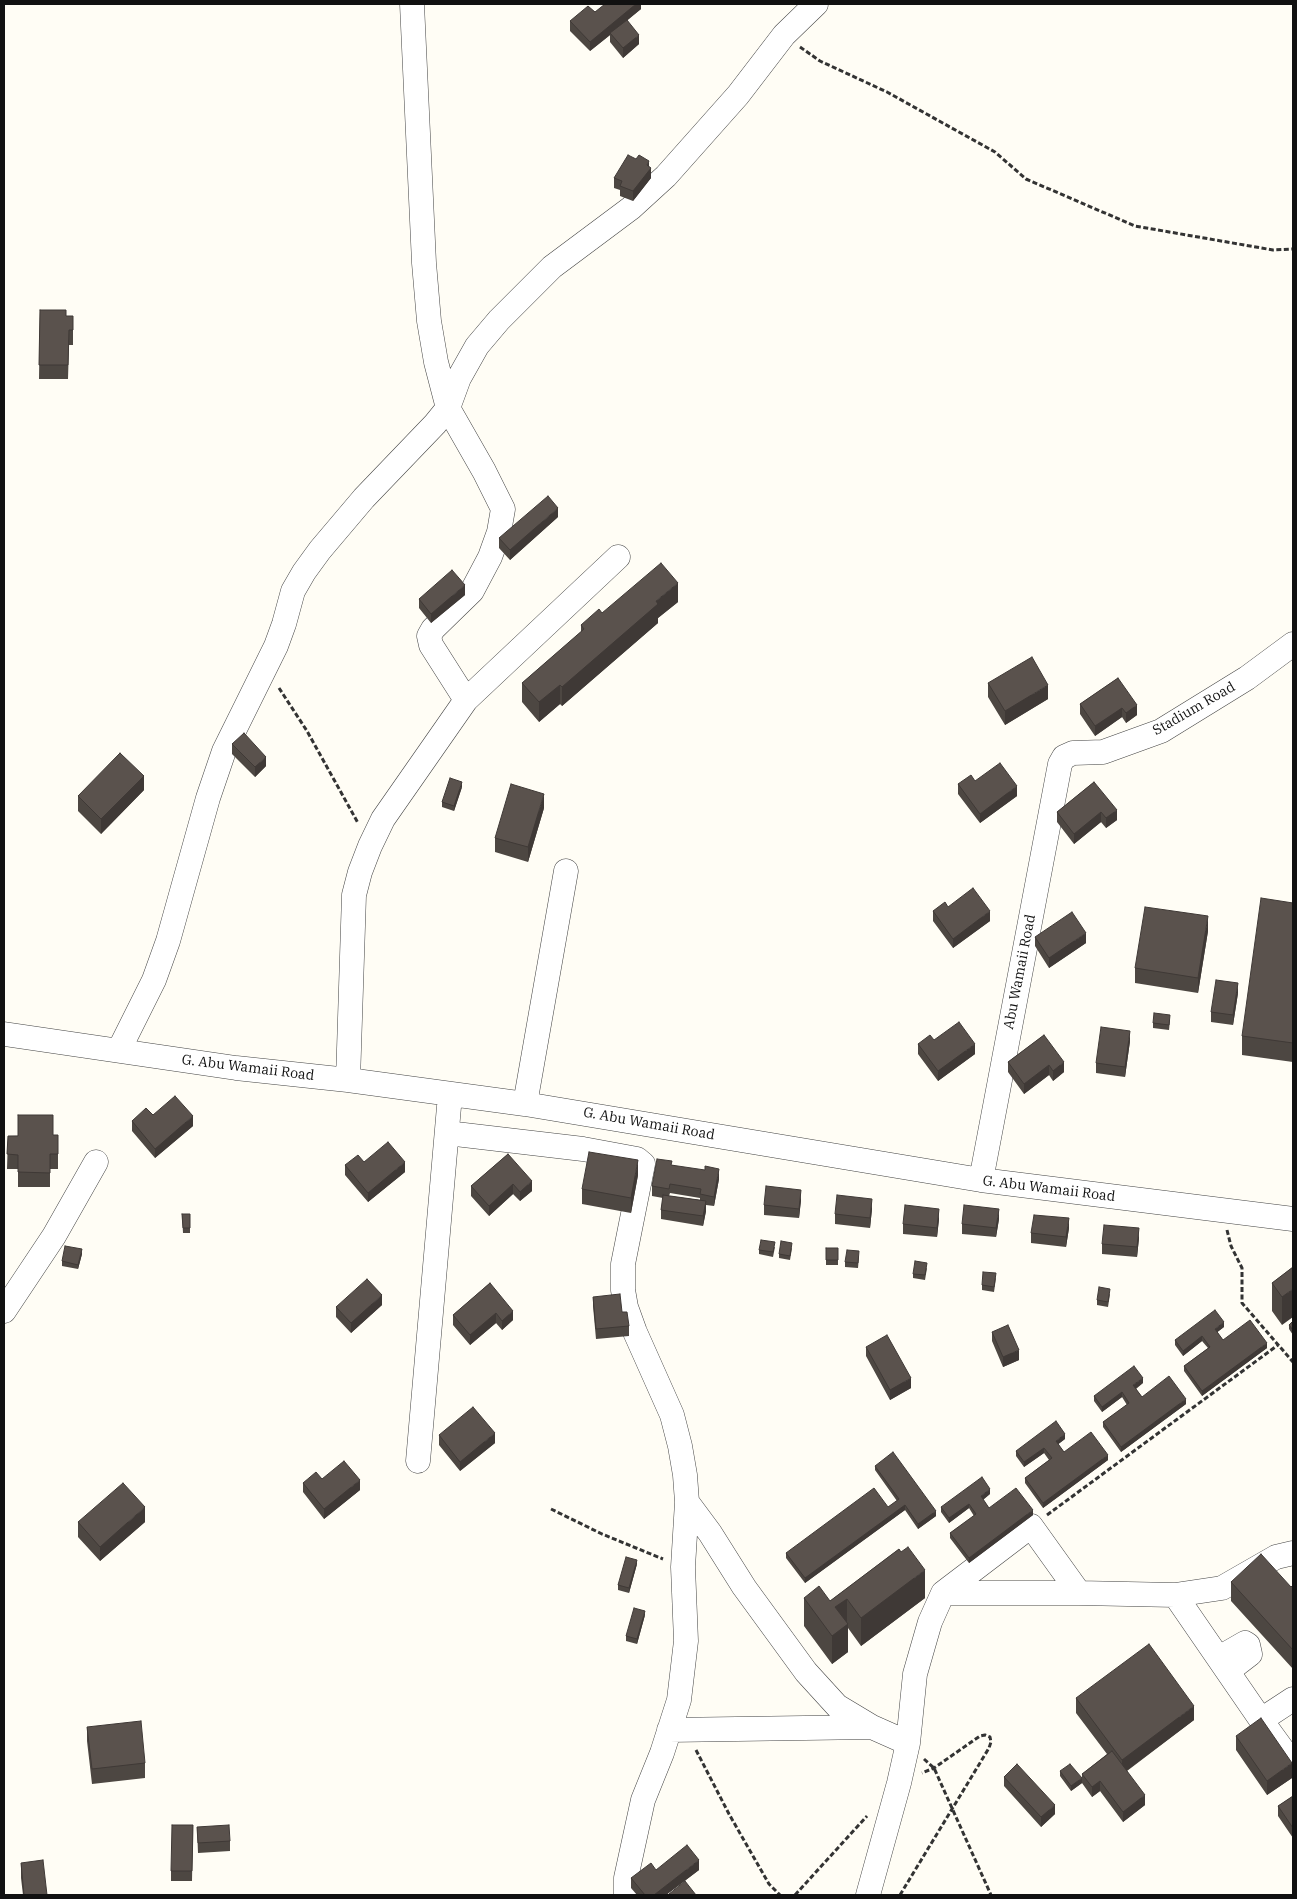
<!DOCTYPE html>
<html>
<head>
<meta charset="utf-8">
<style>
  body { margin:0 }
  #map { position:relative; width:1297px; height:1899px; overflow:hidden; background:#fffdf5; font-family:"IBM Plex Serif",serif }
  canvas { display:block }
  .frame { position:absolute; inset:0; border:5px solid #111; pointer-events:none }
</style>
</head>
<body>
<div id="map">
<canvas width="1297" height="1899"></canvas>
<div class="frame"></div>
</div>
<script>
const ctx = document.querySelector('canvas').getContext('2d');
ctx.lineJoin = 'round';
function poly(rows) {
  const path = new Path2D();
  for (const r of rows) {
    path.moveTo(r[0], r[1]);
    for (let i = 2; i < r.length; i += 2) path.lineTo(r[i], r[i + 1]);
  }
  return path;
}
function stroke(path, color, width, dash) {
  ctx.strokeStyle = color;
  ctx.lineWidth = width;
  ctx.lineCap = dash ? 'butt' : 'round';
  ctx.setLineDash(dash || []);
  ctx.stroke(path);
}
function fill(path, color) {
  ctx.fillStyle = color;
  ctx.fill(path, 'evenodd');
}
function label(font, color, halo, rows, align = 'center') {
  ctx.font = font + ' "IBM Plex Serif",serif';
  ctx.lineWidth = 5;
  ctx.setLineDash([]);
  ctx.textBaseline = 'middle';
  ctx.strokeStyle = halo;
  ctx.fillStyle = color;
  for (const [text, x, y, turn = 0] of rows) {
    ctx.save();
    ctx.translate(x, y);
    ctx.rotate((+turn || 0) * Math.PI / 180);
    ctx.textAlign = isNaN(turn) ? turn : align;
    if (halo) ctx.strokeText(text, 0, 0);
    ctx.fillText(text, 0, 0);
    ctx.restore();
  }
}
const path = poly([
  [800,47,820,61,887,92,995,152,1026,179,1135,226,1273,250,1293,249],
  [279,688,307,731,358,823],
  [1227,1230,1231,1246,1242,1268,1242,1303,1293,1362],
  [551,1509,602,1534,663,1559],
  [1047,1515,1278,1345],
  [696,1750,729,1814,769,1884,780,1895],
  [924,1759,934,1768,991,1895],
  [795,1895,867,1816],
  [900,1895,989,1748,991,1742,990,1737,985,1735,980,1736,934,1768,922,1773]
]);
const minor = poly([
  [412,4,424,263,429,321,436,362,448,408,484,471,503,509,499,532,490,557,472,591,433,629,429,636,431,645,466,700],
  [4,1034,236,1068,348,1080,525,1104,981,1180,1293,1219],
  [119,1050,154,980,168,941,208,798,224,751,276,646,284,624,293,591,304,572,320,550,364,498,435,424,448,408,459,378,477,346,499,320,552,267,631,208,666,176,738,95,784,35,816,4],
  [348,1080,354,895,360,872,370,846,383,819,466,700,618,557],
  [525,1104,566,871],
  [447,1133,583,1149,637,1159,643,1164,623,1264,623,1290,626,1307,635,1332,672,1415,680,1446,685,1475,687,1502,683,1567,686,1641,679,1700,662,1753,643,1800,626,1878,626,1895],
  [981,1180,1060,764,1064,757,1073,753,1103,752,1161,731,1247,678,1293,644],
  [4,1311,54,1236,96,1162],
  [418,1461,450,1095],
  [687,1502,710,1533,744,1587,806,1672,837,1706,872,1727,908,1743],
  [943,1593,1079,1593],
  [1175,1595,1261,1720],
  [1219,1658,1245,1643,1248,1645,1250,1654,1228,1671],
  [1293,1699,1261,1720,1293,1764],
  [669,1730,872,1727],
  [868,1895,899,1783,908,1743,915,1674,930,1622,943,1593,1031,1526,1079,1593,1175,1595,1222,1588,1276,1557,1293,1553]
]);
const wall = poly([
  [641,4,641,9,627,20,639,44,623,58,610,42,610,35,590,51,570,31,570,21,595,12],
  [649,167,651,178,633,201,620,196,620,190,614,188,614,178],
  [40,310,66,316,73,316,73,345,69,345,68,379,39,379],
  [558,517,510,560,499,548,499,538],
  [465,595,431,623,419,608,419,599],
  [678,602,658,618,658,623,562,706,560,704,539,722,522,702,522,683,581,632,581,625,602,613],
  [1118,678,1137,715,1126,723,1122,717,1095,736,1080,714,1080,704],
  [988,683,1048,699,1005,725,988,697],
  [232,744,266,766,255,777,232,754],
  [975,781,1017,796,980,823,958,794,958,784],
  [1094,782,1117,820,1106,828,1101,822,1074,844,1057,822,1057,812],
  [462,787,454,811,442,807,442,802],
  [144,790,101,834,78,811,78,796],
  [544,808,528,862,495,852,495,838],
  [1293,903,1293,1062,1242,1055,1242,1036],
  [948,907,990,921,953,948,933,921,933,911],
  [1208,931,1198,993,1135,983,1135,968],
  [1035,937,1086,943,1049,968,1035,946],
  [1238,993,1233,1025,1211,1022,1211,1012],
  [1170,1020,1169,1030,1153,1028,1153,1023],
  [1044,1035,1064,1072,1053,1081,1049,1075,1024,1094,1008,1072,1008,1062],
  [934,1040,975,1054,938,1081,918,1054,918,1044],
  [1130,1041,1125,1077,1096,1073,1096,1063],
  [153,1115,193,1126,155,1158,132,1131,132,1121],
  [58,1135,58,1169,50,1169,50,1187,18,1187,18,1169,7,1169,8,1136],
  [508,1154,532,1191,520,1201,513,1194,489,1216,471,1196,471,1186],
  [364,1162,405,1172,368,1202,345,1175,345,1165],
  [672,1165,719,1179,714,1206,706,1205,706,1211,703,1226,661,1219,661,1210,663,1198,652,1196,652,1186],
  [670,1193,700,1198,700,1200,669,1196],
  [638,1175,631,1213,582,1204,582,1189],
  [801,1200,799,1218,764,1215,764,1205],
  [872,1209,870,1228,835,1224,835,1214],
  [182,1214,190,1228,190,1233,183,1233],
  [939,1219,937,1237,903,1234,903,1224],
  [999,1219,996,1237,962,1234,962,1224],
  [1069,1228,1066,1247,1031,1243,1031,1233],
  [1139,1238,1137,1257,1102,1254,1102,1244],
  [775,1247,773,1257,759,1254,759,1250],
  [792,1248,790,1260,779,1258,779,1254],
  [826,1248,838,1248,838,1265,826,1265],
  [82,1254,78,1269,62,1266,62,1261],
  [859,1256,858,1268,845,1267,845,1262],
  [1293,1267,1282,1325,1272,1311,1272,1283],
  [927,1268,925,1280,913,1278,913,1274],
  [996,1278,994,1292,982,1290,982,1285],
  [490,1283,513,1320,502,1330,496,1323,470,1345,453,1325,453,1315],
  [1110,1294,1108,1307,1097,1305,1097,1300],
  [593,1297,629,1326,629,1336,596,1339,593,1306],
  [382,1305,351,1333,336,1317,336,1307],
  [1293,1321,1293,1335,1289,1329,1289,1325],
  [1224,1327,1217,1332,1223,1340,1267,1348,1202,1396,1184,1371,1184,1366,1208,1348,1202,1341,1183,1356,1175,1345,1175,1340],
  [992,1332,1019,1360,1003,1367,992,1341],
  [866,1347,911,1388,890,1400,866,1356],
  [1143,1383,1136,1389,1142,1397,1186,1404,1121,1452,1103,1427,1103,1422,1127,1405,1122,1397,1102,1412,1094,1401,1094,1396],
  [439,1435,495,1443,460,1471,439,1445],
  [1065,1439,1058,1444,1064,1452,1108,1460,1043,1508,1025,1483,1025,1478,1049,1460,1044,1453,1024,1467,1016,1456,1016,1451],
  [875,1466,936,1516,918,1529,905,1510,805,1583,786,1558,786,1553,888,1507,897,1501,875,1470],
  [322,1479,360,1490,324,1519,303,1492,303,1483],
  [990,1494,983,1500,989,1508,1033,1515,969,1563,950,1538,950,1533,974,1516,969,1508,949,1523,941,1512,941,1507],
  [78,1522,145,1522,100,1561,78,1537],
  [899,1549,925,1598,861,1646,848,1628,848,1652,832,1664,804,1626,804,1598,830,1601],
  [637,1564,629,1593,618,1590,618,1585],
  [1231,1582,1291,1587,1293,1585,1293,1669,1231,1601],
  [645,1615,637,1644,626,1641,626,1636],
  [1076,1698,1194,1720,1127,1771,1145,1805,1123,1822,1100,1791,1092,1797,1082,1783,1082,1774,1107,1754,1076,1713],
  [87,1727,145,1763,145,1778,92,1784,87,1741],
  [1236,1736,1292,1778,1267,1795,1236,1750],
  [1060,1771,1082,1783,1071,1791,1060,1776],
  [1004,1777,1055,1814,1041,1827,1004,1786],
  [1293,1796,1293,1838,1278,1816,1278,1806],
  [193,1825,192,1881,171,1881,171,1871],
  [197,1827,230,1841,230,1851,198,1853],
  [21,1863,47,1895,23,1895,21,1878],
  [656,1870,699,1870,666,1895,637,1895,631,1888,631,1878]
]);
const shadedWall = poly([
  [636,4,641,4,641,9,611,34,610,33,610,35,590,51,590,42],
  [639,35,639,44,623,58,623,48],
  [649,161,649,170,651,168,651,178,633,201,633,191],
  [558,508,558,517,510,560,510,550],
  [678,583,678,602,658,618,658,623,562,706,562,687,656,601],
  [465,585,465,595,431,623,431,614],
  [560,685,560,704,539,722,539,702],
  [1048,685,1048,699,1005,725,1005,711],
  [1137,705,1137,715,1126,723,1126,713],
  [1122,708,1122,717,1095,736,1095,726],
  [266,757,266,766,255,777,255,767],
  [144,776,144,790,101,834,101,819],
  [462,782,462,787,454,811,454,806],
  [1017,786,1017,796,980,823,980,814],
  [544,794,544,808,528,862,528,847],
  [1117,810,1117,820,1106,828,1106,818],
  [1101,812,1101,822,1074,844,1074,834],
  [990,911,990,921,953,948,953,939],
  [1208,916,1208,931,1198,993,1198,978],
  [1086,933,1086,943,1049,968,1049,958],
  [1238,983,1238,993,1233,1025,1233,1015],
  [1130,1031,1130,1041,1125,1077,1125,1067],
  [975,1044,975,1054,938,1081,938,1071],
  [1064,1062,1064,1072,1053,1081,1053,1071],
  [1049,1065,1049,1075,1024,1094,1024,1084],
  [193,1116,193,1126,155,1158,155,1149],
  [638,1160,638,1175,631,1213,631,1198],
  [405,1162,405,1172,368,1202,368,1193],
  [719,1169,719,1179,714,1206,714,1197],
  [532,1181,532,1191,520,1201,520,1192],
  [513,1184,513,1194,489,1216,489,1206],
  [801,1190,801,1200,799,1218,799,1209],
  [872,1199,872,1209,870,1228,870,1218],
  [706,1201,706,1211,703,1226,703,1216],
  [939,1209,939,1219,937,1237,937,1228],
  [999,1209,999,1219,996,1237,996,1228],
  [1069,1218,1069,1228,1066,1247,1066,1237],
  [1139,1228,1139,1238,1137,1257,1137,1247],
  [82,1249,82,1254,78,1269,78,1265],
  [1293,1289,1293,1317,1282,1325,1282,1297],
  [382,1295,382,1305,351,1333,351,1323],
  [513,1311,513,1320,502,1330,502,1321],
  [496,1313,496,1323,470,1345,470,1335],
  [1224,1322,1224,1327,1215,1334,1215,1329],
  [1202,1336,1202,1341,1183,1356,1183,1351],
  [1267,1343,1267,1348,1202,1396,1202,1391],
  [1019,1350,1019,1360,1003,1367,1003,1357],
  [911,1378,911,1388,890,1400,890,1390],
  [1143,1378,1143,1383,1133,1390,1133,1385],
  [1122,1392,1122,1397,1102,1412,1102,1407],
  [1186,1399,1186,1404,1121,1452,1121,1447],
  [495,1433,495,1443,460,1471,460,1462],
  [1065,1434,1065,1439,1056,1446,1056,1441],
  [1044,1448,1044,1453,1024,1467,1024,1462],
  [1108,1455,1108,1460,1043,1508,1043,1503],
  [360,1480,360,1490,324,1519,324,1509],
  [990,1489,990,1494,981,1501,981,1496],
  [969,1504,969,1508,949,1523,949,1518],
  [905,1505,905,1510,805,1583,805,1578],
  [145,1507,145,1522,100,1561,100,1547],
  [1033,1510,1033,1515,969,1563,969,1558],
  [936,1511,936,1516,918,1529,918,1524],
  [637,1560,637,1564,629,1593,629,1588],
  [925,1570,925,1598,861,1646,861,1618],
  [847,1599,847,1625,848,1624,848,1652,832,1664,832,1636,835,1607],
  [645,1611,645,1615,637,1644,637,1639],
  [1194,1706,1194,1720,1122,1774,1122,1760],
  [1292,1763,1292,1778,1267,1795,1267,1781],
  [1082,1778,1082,1783,1071,1791,1071,1786],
  [1100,1781,1100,1791,1092,1797,1092,1787],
  [1145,1795,1145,1805,1123,1822,1123,1812],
  [1055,1805,1055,1814,1041,1827,1041,1817],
  [699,1860,699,1870,666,1895,654,1895]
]);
const building = poly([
  [605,4,636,4,590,42,570,21,588,6,595,12,605,4],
  [627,20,639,35,623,48,610,33,627,20],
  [628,155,636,159,639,155,649,161,647,165,651,168,633,191,620,186,622,181,614,178,628,155],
  [40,310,66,310,66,316,73,316,73,330,69,330,68,365,39,365,40,310],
  [548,496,558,508,510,550,499,538,548,496],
  [661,563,678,583,656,601,658,604,562,687,560,685,539,702,522,683,584,629,581,625,599,609,602,613,661,563],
  [452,570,465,585,431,614,419,599,452,570],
  [1032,657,1048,685,1005,711,988,683,1032,657],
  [1118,678,1137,705,1126,713,1122,708,1095,726,1080,704,1118,678],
  [244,733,266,757,255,767,232,744,244,733],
  [120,753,144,776,101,819,78,796,120,753],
  [1000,763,1017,786,980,814,958,784,971,775,975,781,1000,763],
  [450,778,462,782,454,806,442,802,450,778],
  [1094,782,1117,810,1106,818,1101,812,1074,834,1057,812,1094,782],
  [511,784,544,794,528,847,495,838,511,784],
  [973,888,990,911,953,939,933,911,945,902,948,907,973,888],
  [1261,898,1293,903,1293,1043,1242,1036,1261,898],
  [1145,907,1208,916,1198,978,1135,968,1145,907],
  [1072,912,1086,933,1049,958,1035,937,1072,912],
  [1216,980,1238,983,1233,1015,1211,1012,1216,980],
  [1154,1013,1170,1015,1169,1025,1153,1023,1154,1013],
  [959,1022,975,1044,938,1071,918,1044,930,1035,934,1040,959,1022],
  [1101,1027,1130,1031,1125,1067,1096,1063,1101,1027],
  [1044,1035,1064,1062,1053,1071,1049,1065,1024,1084,1008,1062,1044,1035],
  [175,1096,193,1116,155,1149,132,1121,146,1108,153,1115,175,1096],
  [18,1115,53,1115,53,1135,58,1135,58,1154,50,1154,50,1173,18,1172,18,1155,7,1154,8,1136,18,1136,18,1115],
  [388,1142,405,1162,368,1193,345,1165,358,1155,364,1162,388,1142],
  [589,1152,638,1160,631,1198,582,1189,589,1152],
  [508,1154,532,1181,520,1192,513,1184,489,1206,471,1186,508,1154],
  [657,1159,672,1161,671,1165,705,1170,705,1166,719,1169,714,1197,700,1194,701,1189,670,1184,669,1189,652,1186,657,1159],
  [766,1186,801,1190,799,1209,764,1205,766,1186],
  [663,1195,706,1201,703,1216,661,1210,663,1195],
  [837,1195,872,1199,870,1218,835,1214,837,1195],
  [905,1205,939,1209,937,1228,903,1224,905,1205],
  [964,1205,999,1209,996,1228,962,1224,964,1205],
  [182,1214,190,1214,190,1228,183,1228,182,1214],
  [1034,1215,1069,1218,1066,1237,1031,1233,1034,1215],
  [1104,1225,1139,1228,1137,1247,1102,1244,1104,1225],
  [761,1240,775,1242,773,1252,759,1250,761,1240],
  [781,1241,792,1243,790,1256,779,1254,781,1241],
  [65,1246,82,1249,78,1265,62,1261,65,1246],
  [826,1248,838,1248,838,1260,826,1260,826,1248],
  [847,1250,859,1251,858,1263,845,1262,847,1250],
  [915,1261,927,1263,925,1275,913,1274,915,1261],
  [1293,1267,1293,1289,1282,1297,1272,1283,1293,1267],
  [983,1272,996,1273,994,1287,982,1285,983,1272],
  [367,1279,382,1295,351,1323,336,1307,367,1279],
  [490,1283,513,1311,502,1321,496,1313,470,1335,453,1315,490,1283],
  [1099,1287,1110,1289,1108,1302,1097,1300,1099,1287],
  [620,1294,622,1312,627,1312,629,1326,596,1329,593,1297,620,1294],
  [1215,1310,1224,1322,1215,1329,1223,1340,1250,1320,1267,1343,1202,1391,1184,1366,1210,1347,1202,1336,1183,1351,1175,1340,1215,1310],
  [1293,1321,1293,1330,1289,1325,1293,1321],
  [1008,1325,1019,1350,1003,1357,992,1332,1008,1325],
  [887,1335,911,1378,890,1390,866,1347,887,1335],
  [1134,1366,1143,1378,1133,1385,1142,1397,1169,1376,1186,1399,1121,1447,1103,1422,1129,1403,1122,1392,1102,1407,1094,1396,1134,1366],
  [473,1407,495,1433,460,1462,439,1435,473,1407],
  [1056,1421,1065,1434,1056,1441,1064,1452,1091,1432,1108,1455,1043,1503,1025,1478,1052,1458,1044,1448,1024,1462,1016,1451,1056,1421],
  [893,1452,936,1511,918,1524,905,1505,805,1578,786,1553,874,1488,888,1507,899,1499,875,1466,893,1452],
  [344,1461,360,1480,324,1509,303,1483,316,1472,322,1479,344,1461],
  [982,1477,990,1489,981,1496,989,1508,1016,1488,1033,1510,969,1558,950,1533,976,1514,969,1504,949,1518,941,1507,982,1477],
  [123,1483,145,1507,100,1547,78,1522,123,1483],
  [908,1547,925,1570,861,1618,847,1599,835,1607,848,1624,832,1636,804,1598,819,1586,830,1601,899,1549,901,1552,908,1547],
  [1261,1554,1291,1587,1293,1585,1293,1650,1231,1582,1261,1554],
  [626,1557,637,1560,629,1588,618,1585,626,1557],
  [634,1608,645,1611,637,1639,626,1636,634,1608],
  [1149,1644,1194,1706,1122,1760,1076,1698,1149,1644],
  [1261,1718,1292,1763,1267,1781,1236,1736,1261,1718],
  [141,1721,145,1763,92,1769,87,1727,141,1721],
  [1112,1751,1145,1795,1123,1812,1100,1781,1092,1787,1082,1774,1112,1751],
  [1017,1764,1055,1805,1041,1817,1004,1777,1017,1764],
  [1070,1764,1082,1778,1071,1786,1060,1771,1070,1764],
  [1293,1796,1293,1828,1278,1806,1293,1796],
  [172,1825,193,1825,192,1871,171,1871,172,1825],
  [229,1825,230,1841,198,1843,197,1827,229,1825],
  [687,1845,699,1860,654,1895,645,1895,631,1878,651,1863,656,1870,687,1845],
  [43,1860,47,1895,24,1895,21,1863,43,1860],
  [685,1881,696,1895,670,1895,669,1894,685,1881]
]);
const streetNames = [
  ["Stadium Road",1194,709,-30],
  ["Abu Wamaii Road",1020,972,-79],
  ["G. Abu Wamaii Road",248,1068,7],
  ["G. Abu Wamaii Road",649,1124,10],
  ["G. Abu Wamaii Road",1049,1189,7]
];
stroke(minor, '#444', 25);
stroke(path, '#333', 3, [5, 2.5]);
stroke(minor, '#fff', 24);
fill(wall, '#4d4742');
fill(shadedWall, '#3f3936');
fill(building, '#5a524d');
stroke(building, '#3f3936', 1);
label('14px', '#111', '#fff', streetNames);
</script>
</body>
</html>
